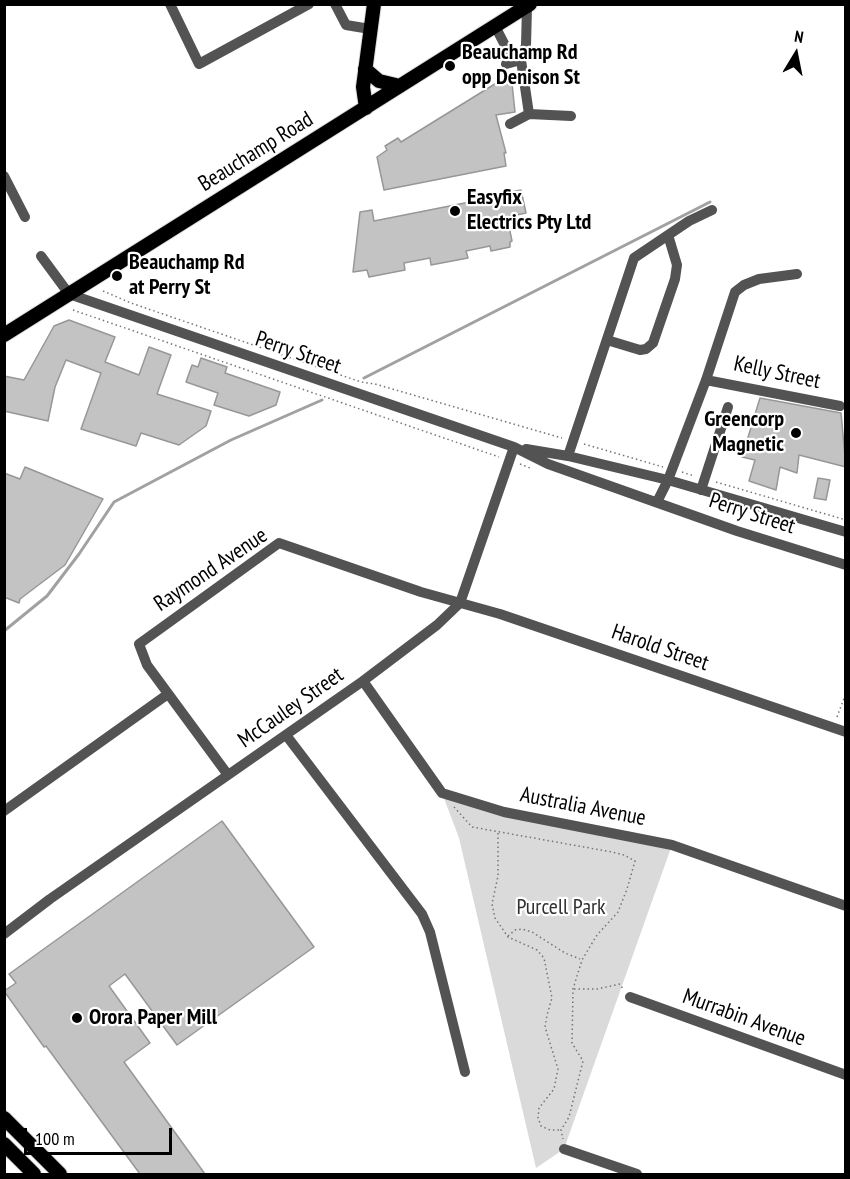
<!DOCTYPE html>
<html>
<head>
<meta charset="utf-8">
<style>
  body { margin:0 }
  #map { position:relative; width:850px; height:1179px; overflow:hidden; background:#fff; font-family:"PT Sans Narrow",sans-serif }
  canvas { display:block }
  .frame { position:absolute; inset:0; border:6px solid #000; pointer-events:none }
  .north { position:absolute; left:766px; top:24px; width:60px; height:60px; -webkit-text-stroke:4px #fff; paint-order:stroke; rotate:10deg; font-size:16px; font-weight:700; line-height:24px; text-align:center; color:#000 }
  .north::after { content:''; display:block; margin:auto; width:21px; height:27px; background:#000; clip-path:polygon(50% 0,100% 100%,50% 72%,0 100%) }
  .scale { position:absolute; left:24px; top:1128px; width:148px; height:27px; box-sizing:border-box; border:3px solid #000; border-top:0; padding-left:8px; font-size:18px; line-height:21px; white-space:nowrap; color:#000; -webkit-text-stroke:4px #fff; paint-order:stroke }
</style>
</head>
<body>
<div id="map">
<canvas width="850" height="1179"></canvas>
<div class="frame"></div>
<div class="north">N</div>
<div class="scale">100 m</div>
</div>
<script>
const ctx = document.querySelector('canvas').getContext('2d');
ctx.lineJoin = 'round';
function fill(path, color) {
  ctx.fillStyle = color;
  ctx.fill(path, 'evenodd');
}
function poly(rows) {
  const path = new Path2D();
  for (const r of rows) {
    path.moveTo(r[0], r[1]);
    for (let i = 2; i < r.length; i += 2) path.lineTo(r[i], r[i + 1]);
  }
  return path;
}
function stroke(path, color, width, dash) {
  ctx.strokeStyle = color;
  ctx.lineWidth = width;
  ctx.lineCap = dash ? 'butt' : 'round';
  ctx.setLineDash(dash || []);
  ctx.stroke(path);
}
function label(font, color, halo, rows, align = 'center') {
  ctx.font = font + ' "PT Sans Narrow",sans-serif';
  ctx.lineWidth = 4.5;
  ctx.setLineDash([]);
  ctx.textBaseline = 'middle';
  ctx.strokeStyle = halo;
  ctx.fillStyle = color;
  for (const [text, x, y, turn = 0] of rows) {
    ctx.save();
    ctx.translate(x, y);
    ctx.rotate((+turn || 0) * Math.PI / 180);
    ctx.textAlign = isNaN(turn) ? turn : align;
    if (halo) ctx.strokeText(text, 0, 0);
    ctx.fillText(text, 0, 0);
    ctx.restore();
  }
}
const green = poly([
  [442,793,672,845,564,1149,536,1168,459,838]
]);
const stream = poly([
  [364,378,710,202],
  [4,631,47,596,79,554,114,502,231,440,322,400]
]);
const building = poly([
  [511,74,515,112,496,115,506,153,504,153,506,166,384,190,377,157,387,150,385,146,398,138,401,142,511,74],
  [521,190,526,213,507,217,512,241,510,242,510,247,491,251,490,246,466,251,468,258,431,265,430,258,404,263,405,270,369,277,367,270,353,272,360,212,372,210,374,221,505,195,505,193,521,190],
  [69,320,115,337,105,362,139,375,149,347,171,355,157,394,211,411,206,426,179,445,141,433,136,446,81,429,101,373,66,360,55,387,48,421,4,411,4,376,24,380,54,326,69,320],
  [201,358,227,367,225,373,280,392,276,405,249,416,214,405,218,393,186,382,192,365,198,367,201,358],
  [760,398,841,413,846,467,799,455,797,473,780,467,776,490,749,481,755,460,742,457,760,398],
  [25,467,103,499,65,565,20,599,19,603,4,597,4,473,20,479,25,467],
  [818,478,830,480,826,500,814,498,818,478],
  [222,821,314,947,177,1045,125,974,109,986,150,1043,124,1062,205,1174,140,1174,46,1046,44,1047,4,991,16,983,9,974,222,821]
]);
const path = poly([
  [103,291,131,303,361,382,375,384,562,438],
  [73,310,499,457],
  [584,444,663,467],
  [520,464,530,468],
  [682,472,694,476],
  [716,482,846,520],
  [837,717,846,693],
  [454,807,472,827,612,852,624,855,635,861,627,889,618,912,597,935,582,960,573,989,572,1043,583,1061,569,1117,561,1130,563,1139],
  [498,833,498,876,492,904,495,918,508,937,537,950,544,958,552,998,547,1015,545,1027,558,1069,554,1089,539,1108,538,1118,541,1126,550,1130,560,1130],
  [508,936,515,930,522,929,532,932,565,953,580,959],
  [574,989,597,989,620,984,623,989]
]);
const minor = poly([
  [170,4,199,64,309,4],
  [335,4,346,25,370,29],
  [495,26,510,55,521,60],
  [506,64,521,60],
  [529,114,571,116],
  [510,124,529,114,521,60,526,45,527,7],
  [4,176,25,217],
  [41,256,69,294,514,447,548,464,737,531,846,565],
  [607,340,640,350,646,349,653,343,675,279,677,265,668,235],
  [706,380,840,406],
  [526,449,568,456,668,480,846,532],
  [568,456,634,258,689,221,712,210],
  [701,490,728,407],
  [657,502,668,480,706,380,735,292,744,285,759,279,797,274],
  [363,681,442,793,504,812,672,845,846,906],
  [286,735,422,914,430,932,465,1072],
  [228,775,147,665,139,644,279,543,421,592,500,614,846,732],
  [4,811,168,694],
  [4,934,50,899,363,681,437,625,460,603,514,447],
  [630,997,846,1075],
  [564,1149,637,1174]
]);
const major = poly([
  [365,69,379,81,400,86],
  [366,108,363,87,374,4],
  [4,335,530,4],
  [4,1118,60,1174],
  [4,1144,34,1174]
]);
const markers = [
  [450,66,6,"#000"],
  [455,211,6,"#000"],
  [117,276,6,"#000"],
  [796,433,6,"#000"],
  [77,1018,6,"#000"]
];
const poiNames = [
  ["Beauchamp Rd",462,53],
  ["opp Denison St",462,78],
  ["Easyfix",467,198],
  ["Electrics Pty Ltd",467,223],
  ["Beauchamp Rd",129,263],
  ["at Perry St",129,288],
  ["Greencorp",784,420,"right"],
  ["Magnetic",784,445,"right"],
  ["Orora Paper Mill",89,1018]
];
const streetNames = [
  ["Beauchamp Road",256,152,-32],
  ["Perry Street",298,353,19],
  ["Kelly Street",777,373,12],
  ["Perry Street",752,514,18],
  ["Raymond Avenue",211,570,-34],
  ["Harold Street",660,648,19],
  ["McCauley Street",291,708,-35],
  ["Australia Avenue",583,807,11],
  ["Murrabin Avenue",744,1018,20]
];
const parkNames = [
  ["Purcell Park",561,908]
];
fill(green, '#dadada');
stroke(stream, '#a1a1a1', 3);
fill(building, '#c3c3c3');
stroke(building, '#979797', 1.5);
stroke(major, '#dbdbdb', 16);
stroke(path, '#757575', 1.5, [1.5, 3]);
stroke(minor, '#535353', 10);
stroke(major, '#000', 14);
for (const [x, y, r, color] of markers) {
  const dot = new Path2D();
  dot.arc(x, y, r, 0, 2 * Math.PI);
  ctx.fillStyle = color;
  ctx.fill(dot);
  stroke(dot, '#fff', 2);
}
label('bold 22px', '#000', '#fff', poiNames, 'left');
label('22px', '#000', '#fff', streetNames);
label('22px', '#313131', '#fff', parkNames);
</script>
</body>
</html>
